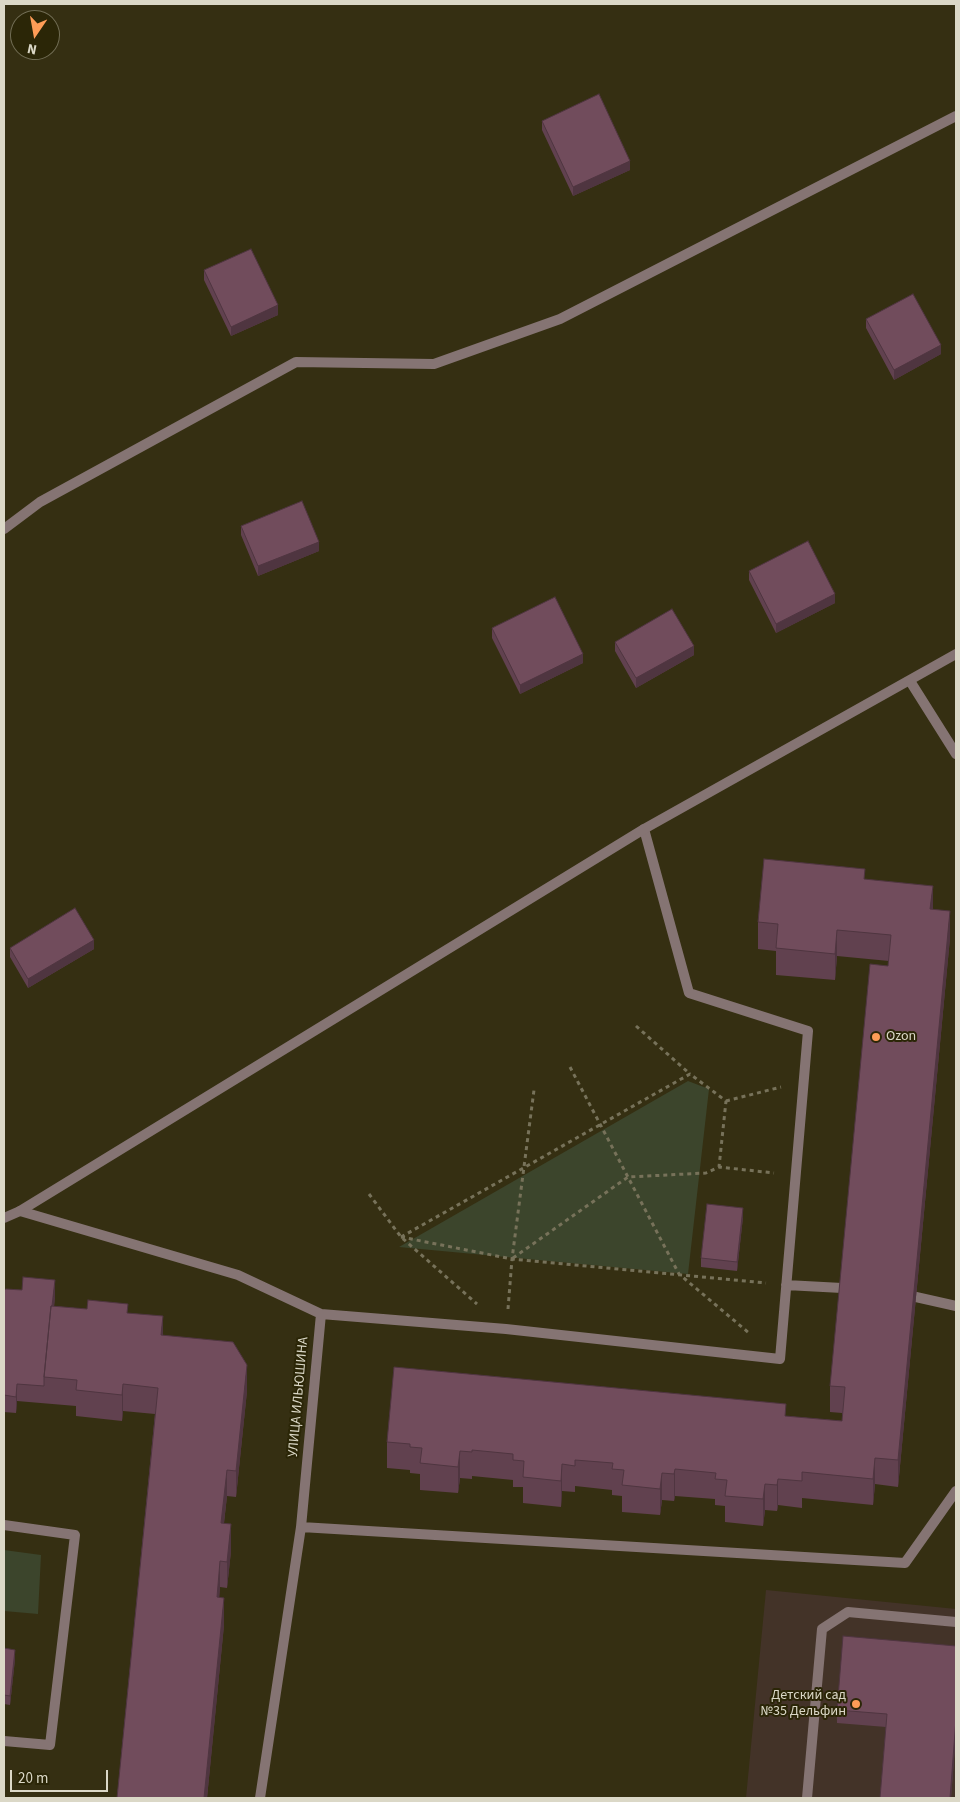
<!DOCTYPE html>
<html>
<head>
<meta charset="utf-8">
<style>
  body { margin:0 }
  #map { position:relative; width:960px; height:1802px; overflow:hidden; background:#352f12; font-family:"Source Sans 3",sans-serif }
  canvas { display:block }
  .frame { position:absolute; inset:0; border:5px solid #dbd8c7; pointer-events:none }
  .north { position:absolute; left:10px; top:10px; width:50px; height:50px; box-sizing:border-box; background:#2b2607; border:1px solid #716d54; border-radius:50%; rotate:192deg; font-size:14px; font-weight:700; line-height:20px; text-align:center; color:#dbd8c7 }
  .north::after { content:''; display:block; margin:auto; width:18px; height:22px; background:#fe9c57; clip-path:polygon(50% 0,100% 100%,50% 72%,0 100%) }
  .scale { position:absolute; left:10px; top:1770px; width:98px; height:22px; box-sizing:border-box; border:2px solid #dbd8c7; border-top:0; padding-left:6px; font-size:15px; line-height:18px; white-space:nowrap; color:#dbd8c7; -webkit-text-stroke:4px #2b2607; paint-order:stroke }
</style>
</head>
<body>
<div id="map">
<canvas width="960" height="1802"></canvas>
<div class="frame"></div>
<div class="north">N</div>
<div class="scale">20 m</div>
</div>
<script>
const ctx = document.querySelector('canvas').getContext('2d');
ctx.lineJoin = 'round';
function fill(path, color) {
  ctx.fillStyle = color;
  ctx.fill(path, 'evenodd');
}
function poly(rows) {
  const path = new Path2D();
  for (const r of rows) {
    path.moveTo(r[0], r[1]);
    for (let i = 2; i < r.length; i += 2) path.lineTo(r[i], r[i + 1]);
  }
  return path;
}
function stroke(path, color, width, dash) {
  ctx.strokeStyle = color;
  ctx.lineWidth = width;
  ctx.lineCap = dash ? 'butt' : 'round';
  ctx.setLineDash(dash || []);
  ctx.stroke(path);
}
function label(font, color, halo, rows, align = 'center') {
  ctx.font = font + ' "Source Sans 3",sans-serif';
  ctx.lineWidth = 4;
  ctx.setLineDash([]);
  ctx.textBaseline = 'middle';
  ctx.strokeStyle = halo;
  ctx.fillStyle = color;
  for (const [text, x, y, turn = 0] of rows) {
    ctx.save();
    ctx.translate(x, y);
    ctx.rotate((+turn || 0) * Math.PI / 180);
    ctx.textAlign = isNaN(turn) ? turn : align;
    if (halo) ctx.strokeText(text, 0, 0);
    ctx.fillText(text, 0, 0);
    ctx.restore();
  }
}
const education = poly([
  [766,1590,956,1609,956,1798,746,1798]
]);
const green = poly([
  [688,1081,709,1089,688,1274,399,1247],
  [4,1550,41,1555,38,1614,4,1611]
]);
const path = poly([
  [636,1026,690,1074],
  [570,1067,679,1274,749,1333],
  [726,1101,781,1087],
  [369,1194,401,1237,477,1304],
  [401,1237,690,1074,726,1101,719,1167],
  [401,1237,512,1259,766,1283],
  [513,1258,628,1177,706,1173,719,1167,774,1173],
  [508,1309,512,1259,534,1090]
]);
const lane = poly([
  [910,681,956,754],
  [20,1211,238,1275,321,1314,301,1527,260,1798],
  [786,1285,842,1288],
  [916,1297,956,1306],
  [321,1314,506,1329,780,1359,808,1031,689,993,644,829],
  [4,1525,75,1535,50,1745,4,1741],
  [301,1527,905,1563,956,1491],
  [807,1798,822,1629,848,1612,956,1622]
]);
const street = poly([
  [4,529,40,502,296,362,434,364,560,319,956,116],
  [4,1218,20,1211,644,829,956,654]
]);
const wall = poly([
  [542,121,630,170,573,196,542,130],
  [204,270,278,315,231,336,204,280],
  [866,319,941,354,894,380,866,328],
  [241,526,319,551,258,576,241,535],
  [749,571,835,603,776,633,749,580],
  [492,628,583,663,520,694,492,638],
  [615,642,694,655,636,688,615,651],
  [865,879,933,909,950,938,898,1487,875,1484,873,1505,802,1498,802,1508,778,1505,777,1511,765,1510,763,1526,725,1522,725,1506,715,1505,715,1499,675,1496,674,1501,662,1500,660,1515,622,1512,622,1496,612,1495,612,1490,575,1486,575,1492,562,1491,561,1507,523,1503,523,1487,513,1487,513,1480,472,1476,472,1479,460,1478,458,1493,420,1490,420,1474,410,1473,410,1470,387,1468,387,1442,786,1416,842,1421,842,1413,830,1412,830,1386,889,961,837,956,835,980,776,975,776,951,758,949,758,922],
  [10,948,94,949,28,988,10,957],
  [743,1217,737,1271,701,1267,701,1258],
  [4,1290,55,1297,54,1306,128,1313,247,1391,236,1497,227,1496,224,1523,231,1551,227,1588,220,1587,219,1598,224,1625,207,1798,117,1798,155,1414,123,1411,122,1421,76,1416,76,1406,17,1401,16,1413,4,1412],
  [956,1646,956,1733,951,1798,880,1798,886,1727,837,1723,837,1710],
  [4,1648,15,1659,10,1705,4,1704]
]);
const shadedWall = poly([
  [630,161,630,170,573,196,573,187],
  [278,305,278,315,231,336,231,327],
  [941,345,941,354,894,380,894,370],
  [319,542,319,551,258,576,258,566],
  [835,594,835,603,776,633,776,624],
  [694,646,694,655,636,688,636,678],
  [583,654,583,663,520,694,520,685],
  [933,886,933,912,930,909],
  [950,911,950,938,898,1487,898,1460],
  [837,930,837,956,835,980,835,954],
  [94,940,94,949,28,988,28,979],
  [743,1208,743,1217,737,1271,737,1262],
  [55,1280,55,1297,47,1377,45,1377],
  [163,1316,163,1343,161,1335],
  [247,1365,247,1391,236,1497,236,1471],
  [17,1384,17,1401,16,1413,16,1397],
  [123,1384,123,1411,122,1421,122,1395],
  [460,1451,460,1478,458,1493,458,1467],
  [875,1458,875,1484,873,1505,873,1479],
  [562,1464,562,1491,561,1507,561,1481],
  [675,1469,675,1496,674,1501,674,1474],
  [227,1470,227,1496,221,1549,221,1523],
  [662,1473,662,1500,660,1515,660,1489],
  [778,1479,778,1505,777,1511,777,1485],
  [765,1484,765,1510,763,1526,763,1499],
  [231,1524,231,1551,227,1588,227,1562],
  [220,1561,220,1587,217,1624,217,1597],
  [224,1598,224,1625,207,1798,204,1798],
  [15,1650,15,1659,10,1705,10,1696],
  [956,1719,956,1733,951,1798,950,1798]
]);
const building = poly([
  [599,94,630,161,573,187,542,121,599,94],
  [251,249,278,305,231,327,204,270,251,249],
  [913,294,941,345,894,370,866,319,913,294],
  [302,501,319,542,258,566,241,526,302,501],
  [808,541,835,594,776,624,749,571,808,541],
  [555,597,583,654,520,685,492,628,555,597],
  [672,609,694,646,636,678,615,642,672,609],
  [764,859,865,869,864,879,933,886,930,909,950,911,898,1460,875,1458,873,1479,802,1472,802,1481,778,1479,777,1485,765,1484,763,1499,725,1496,727,1480,715,1479,716,1473,675,1469,674,1474,662,1473,660,1489,622,1485,624,1470,612,1469,613,1463,575,1460,575,1466,562,1464,561,1481,523,1477,524,1461,513,1460,513,1454,472,1450,472,1452,460,1451,458,1467,420,1463,422,1448,410,1447,410,1444,387,1442,394,1367,786,1404,785,1416,842,1421,845,1387,830,1386,870,964,888,966,891,935,837,930,835,954,776,948,778,924,758,922,764,859],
  [75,908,94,940,28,979,10,948,75,908],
  [707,1204,743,1208,737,1262,701,1258,707,1204],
  [23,1277,55,1280,52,1306,51,1306,44,1377,44,1386,17,1384,16,1397,4,1395,4,1290,6,1289,22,1290,23,1277],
  [88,1300,128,1304,127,1313,163,1316,161,1335,233,1342,247,1365,236,1471,227,1470,221,1523,231,1524,227,1562,220,1561,217,1597,224,1598,204,1798,117,1798,158,1388,123,1384,122,1395,76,1390,77,1380,44,1377,51,1306,87,1309,88,1300],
  [843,1636,956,1646,956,1719,950,1798,880,1798,887,1714,837,1710,843,1636],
  [4,1648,15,1650,10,1696,4,1695,4,1648]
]);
const markers = [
  [876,1037,5,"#fe9c57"],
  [856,1704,5,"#fe9c57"]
];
const poiNames = [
  ["Ozon",886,1037],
  ["Детский сад",846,1696,"right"],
  ["№35 Дельфин",846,1712,"right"]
];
const streetNames = [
  ["УЛИЦА ИЛЬЮШИНА",299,1397,-85]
];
fill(education, '#433328');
fill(green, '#3c452c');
stroke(path, '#77725a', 3, [4, 4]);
stroke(lane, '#857473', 10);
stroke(street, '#857473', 10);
fill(wall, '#61414f');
fill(shadedWall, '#4f3540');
fill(building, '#714c5c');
stroke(building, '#4f3540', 1);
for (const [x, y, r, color] of markers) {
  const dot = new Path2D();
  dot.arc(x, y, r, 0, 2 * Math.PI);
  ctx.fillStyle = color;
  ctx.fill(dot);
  stroke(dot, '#2b2607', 2);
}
label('14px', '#dbd8c7', '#2b2607', poiNames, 'left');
label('14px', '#dbd8c7', '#2b2607', streetNames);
</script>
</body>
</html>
